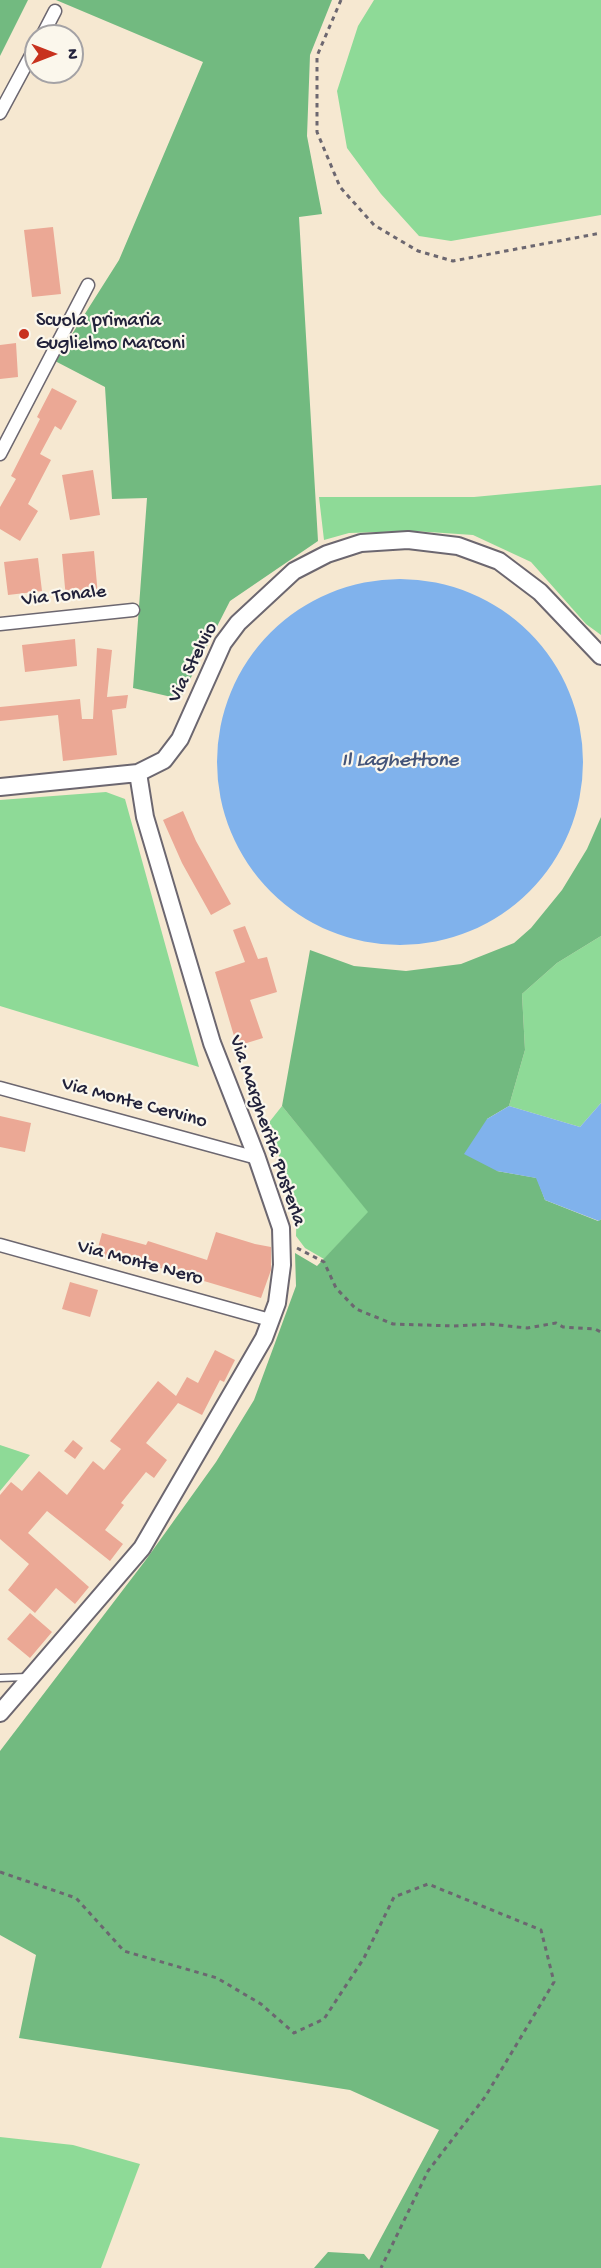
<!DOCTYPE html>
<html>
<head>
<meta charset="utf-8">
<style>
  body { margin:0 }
  #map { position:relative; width:601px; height:2268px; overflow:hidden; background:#f6e8d1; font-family:"Gochi Hand",sans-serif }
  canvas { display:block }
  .north { position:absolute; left:24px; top:24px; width:60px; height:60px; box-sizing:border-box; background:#fbf7ec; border:2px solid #a4a2a5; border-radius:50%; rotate:90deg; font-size:16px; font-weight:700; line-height:24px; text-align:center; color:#22223b }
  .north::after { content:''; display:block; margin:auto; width:21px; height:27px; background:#c8321e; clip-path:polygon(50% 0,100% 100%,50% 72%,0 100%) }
</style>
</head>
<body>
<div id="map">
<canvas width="601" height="2268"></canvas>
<div class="north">N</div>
</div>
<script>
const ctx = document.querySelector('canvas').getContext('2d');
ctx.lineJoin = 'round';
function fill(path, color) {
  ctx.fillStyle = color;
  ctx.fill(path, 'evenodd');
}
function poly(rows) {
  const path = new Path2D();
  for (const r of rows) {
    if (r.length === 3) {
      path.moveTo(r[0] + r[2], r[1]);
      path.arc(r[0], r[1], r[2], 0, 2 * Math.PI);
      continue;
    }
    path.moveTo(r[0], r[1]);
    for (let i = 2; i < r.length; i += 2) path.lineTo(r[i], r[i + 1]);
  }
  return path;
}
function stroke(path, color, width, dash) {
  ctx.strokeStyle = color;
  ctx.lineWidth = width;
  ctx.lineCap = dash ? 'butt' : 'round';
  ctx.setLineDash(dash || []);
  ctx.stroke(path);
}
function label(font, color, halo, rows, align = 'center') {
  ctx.font = font + ' "Gochi Hand",sans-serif';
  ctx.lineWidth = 4.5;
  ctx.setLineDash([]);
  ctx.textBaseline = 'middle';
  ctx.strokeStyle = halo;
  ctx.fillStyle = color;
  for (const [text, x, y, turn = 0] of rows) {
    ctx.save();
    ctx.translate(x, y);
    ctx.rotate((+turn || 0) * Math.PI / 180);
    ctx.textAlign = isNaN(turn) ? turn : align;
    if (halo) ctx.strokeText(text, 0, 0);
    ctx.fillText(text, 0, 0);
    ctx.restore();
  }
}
const green = poly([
  [374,0,601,0,601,215,451,241,419,236,381,194,347,148,337,91,358,26],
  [601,485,601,635,586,624,531,562,473,535,414,531,349,533,324,540,319,497,474,497],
  [106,792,125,799,199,1067,0,1006,0,800],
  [601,936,601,1103,580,1127,509,1106,525,1050,522,994,557,963],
  [282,1106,369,1212,324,1259,305,1248,296,1236,297,1203,267,1125],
  [0,1445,30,1455,0,1491],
  [0,2137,73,2145,140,2164,101,2268,0,2268]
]);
const forest = poly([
  [0,0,28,0,0,56],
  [56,0,332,0,310,55,307,136,322,214,299,217,318,541,230,601,180,699,133,688,147,498,112,499,105,387,55,361,119,260,203,62],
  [601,817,601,936,557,963,522,994,525,1050,509,1106,487,1119,497,1171,537,1178,545,1200,598,1221,601,1219,601,2268,314,2268,328,2252,364,2254,369,2260,439,2130,350,2090,19,2038,36,1955,0,1935,0,1751,145,1561,216,1462,254,1400,296,1286,295,1253,317,1266,368,1212,282,1106,310,950,354,966,406,971,461,964,514,943,531,928,562,890,587,849]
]);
const water = poly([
  [400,762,183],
  [601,1103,601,1219,599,1221,545,1200,536,1178,497,1171,464,1154,487,1119,509,1106,580,1127]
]);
const building = poly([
  [53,227,61,294,32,297,24,230],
  [16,343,18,377,0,379,0,345],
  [52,388,77,401,61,430,55,426,40,454,51,460,28,504,38,511,20,541,0,529,0,507,16,479,11,476,40,419,37,417],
  [93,470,100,515,70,520,62,475],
  [94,551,98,596,66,599,62,554],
  [38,558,42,591,8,595,4,562],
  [75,639,77,666,25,672,22,645],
  [97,648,112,650,107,697,128,695,126,708,112,710,117,755,63,761,58,715,0,721,0,707,80,699,82,719,93,719],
  [183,811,196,841,231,904,211,915,182,863,163,820],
  [245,926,258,959,267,957,277,992,250,1000,263,1038,237,1046,215,972,245,962,233,930],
  [0,1116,31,1123,25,1152,0,1147],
  [216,1232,255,1244,271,1247,271,1270,261,1298,120,1256,118,1261,96,1255,102,1233,146,1245,148,1241,207,1260],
  [70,1282,98,1290,90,1317,62,1309],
  [215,1350,235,1360,224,1382,220,1380,202,1415,178,1403,146,1443,167,1460,154,1478,146,1472,121,1503,124,1505,105,1530,123,1544,110,1561,47,1511,28,1533,89,1587,75,1604,56,1588,35,1613,8,1590,29,1564,0,1539,0,1495,11,1482,22,1491,39,1471,67,1495,93,1461,104,1470,121,1449,110,1441,158,1381,176,1396,187,1377,198,1383],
  [73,1440,83,1448,75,1459,64,1451],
  [30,1613,52,1632,30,1658,7,1639]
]);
const path = poly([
  [341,0,317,56,317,132,340,187,374,225,418,251,453,261,601,233],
  [297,1248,324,1262,336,1288,356,1309,393,1324,454,1326,490,1324,527,1328,556,1323,563,1327,595,1329,601,1332],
  [0,1872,76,1898,124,1951,217,1978,261,2004,294,2033,324,2019,364,1958,394,1897,428,1884,541,1930,554,1982,485,2097,428,2171,381,2268]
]);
const service = poly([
  [0,1678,27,1677]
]);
const minor = poly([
  [42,36,55,11],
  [0,113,36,46],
  [0,454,88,285],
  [0,624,133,610],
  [0,1088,257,1158],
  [0,1245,270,1320]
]);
const tertiary = poly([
  [0,787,138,773,164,760,180,739,223,643,238,623,294,571,327,554,361,543,408,540,458,546,499,561,540,592,601,656],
  [0,1713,142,1548,264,1338,277,1303,282,1265,281,1228,257,1158,212,1043,145,817,138,773]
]);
const markers = [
  [24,334,6,"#c8321e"]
];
const poiNames = [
  ["Scuola primaria",36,322],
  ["Guglielmo Marconi",36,345]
];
const streetNames = [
  ["Via Tonale",64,597,-6],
  ["Via Stelvio",194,663,-63],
  ["Via Monte Cervino",134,1104,15],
  ["Via Margherita Pusterla",266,1131,71],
  ["Via Monte Nero",140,1264,15]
];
const waterNames = [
  ["Il Laghettone",400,762]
];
fill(green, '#8eda97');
fill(forest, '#72ba80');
fill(water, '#80b2ec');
fill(building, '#eba895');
stroke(service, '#6c6770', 9);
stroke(minor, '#6c6770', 15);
stroke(tertiary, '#6c6770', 20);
stroke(path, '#6c6770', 3, [4.5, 4.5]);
stroke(service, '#fff', 6);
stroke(minor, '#fff', 12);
stroke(tertiary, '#fff', 16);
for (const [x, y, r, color] of markers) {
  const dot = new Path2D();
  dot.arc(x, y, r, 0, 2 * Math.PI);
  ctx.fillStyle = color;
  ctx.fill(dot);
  stroke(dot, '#fbf7ec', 2);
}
label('20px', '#22223b', '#fbf7ec', poiNames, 'left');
label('20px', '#22223b', '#fbf7ec', streetNames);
label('italic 21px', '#435479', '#fbf7ec', waterNames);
</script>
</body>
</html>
